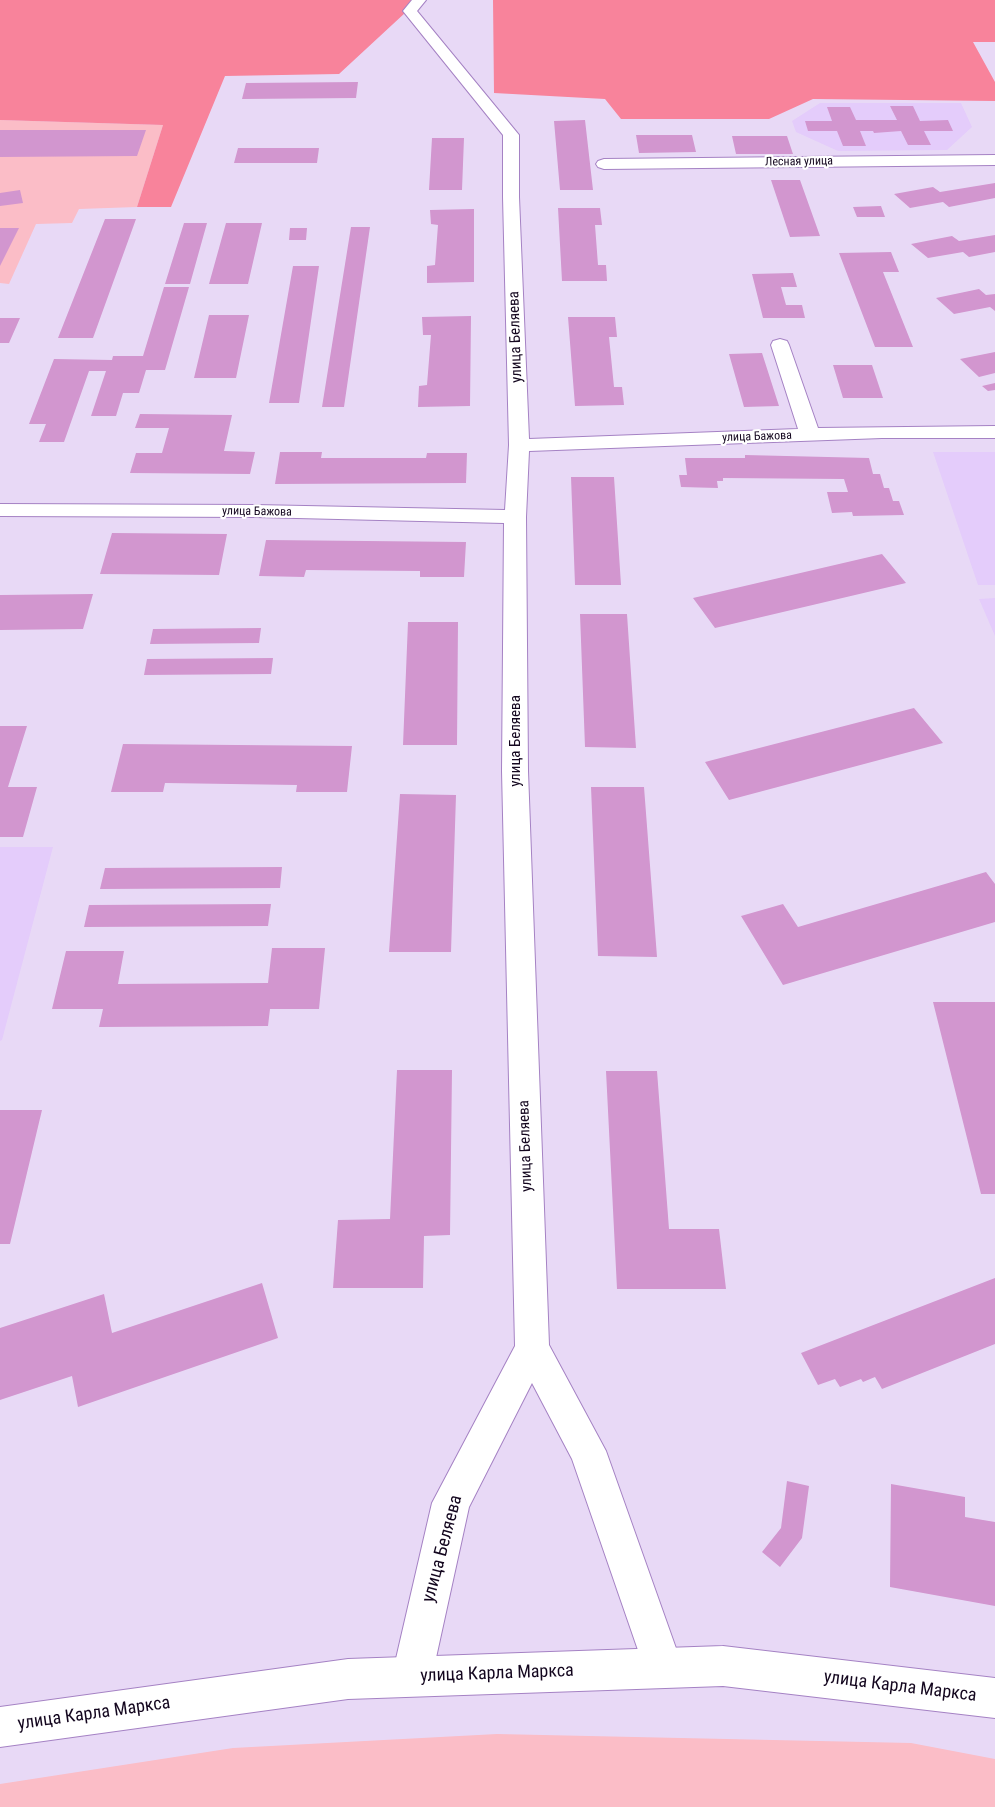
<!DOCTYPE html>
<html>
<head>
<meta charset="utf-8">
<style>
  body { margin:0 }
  canvas { display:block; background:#e8d9f6 }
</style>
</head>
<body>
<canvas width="995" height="1807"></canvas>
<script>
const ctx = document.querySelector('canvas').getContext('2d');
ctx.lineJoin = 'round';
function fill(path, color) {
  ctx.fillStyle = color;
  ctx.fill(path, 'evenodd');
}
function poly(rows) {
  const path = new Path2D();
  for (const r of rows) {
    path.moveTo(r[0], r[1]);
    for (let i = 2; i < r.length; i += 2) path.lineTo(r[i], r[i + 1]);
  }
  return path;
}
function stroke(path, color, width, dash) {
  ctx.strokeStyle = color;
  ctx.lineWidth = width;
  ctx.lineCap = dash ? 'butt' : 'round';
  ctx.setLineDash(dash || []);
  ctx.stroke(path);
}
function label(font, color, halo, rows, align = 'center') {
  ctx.font = font + ' "Roboto Condensed",sans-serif';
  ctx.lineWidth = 4.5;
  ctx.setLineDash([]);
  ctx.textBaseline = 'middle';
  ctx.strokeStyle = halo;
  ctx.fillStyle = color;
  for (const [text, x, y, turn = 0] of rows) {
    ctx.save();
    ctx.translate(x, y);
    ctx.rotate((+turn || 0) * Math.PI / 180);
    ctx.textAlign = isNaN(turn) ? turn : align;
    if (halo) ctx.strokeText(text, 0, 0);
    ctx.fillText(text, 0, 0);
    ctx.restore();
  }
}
const built = poly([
  [820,103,961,103,972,127,947,150,838,151,796,132,792,121],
  [933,452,995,452,995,585,978,585],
  [995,598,995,636,979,599],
  [0,847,53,847,2,1040,0,1041]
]);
const green = poly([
  [0,120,163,125,137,207,79,209,72,223,36,224,9,284,0,283],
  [497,1734,911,1743,995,1759,995,1807,0,1807,0,1784,233,1748]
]);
const forest = poly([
  [0,0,419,0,339,74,225,76,171,207,137,207,163,125,0,120],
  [493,0,995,0,995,42,973,42,995,82,995,101,813,99,769,119,621,119,605,99,494,93]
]);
const building = poly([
  [358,82,356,98,242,99,246,83],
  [890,106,913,106,920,121,948,120,953,131,924,131,931,145,908,145,901,131,874,133,873,131,860,131,866,146,843,146,837,131,808,131,805,121,832,121,827,107,850,107,856,120,897,120],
  [585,120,593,190,560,190,554,121],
  [0,130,146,130,137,156,0,157],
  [636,135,692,135,696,152,639,153],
  [732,136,787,136,793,154,736,154],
  [432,138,464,138,462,190,429,190],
  [238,148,319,148,317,163,234,163],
  [771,180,800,180,820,236,790,237],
  [995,183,995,198,949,207,943,202,910,208,894,194,933,187,940,192],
  [20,190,23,203,0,206,0,193],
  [881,206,885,217,857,217,853,207],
  [558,208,600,208,602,225,595,225,598,265,606,265,607,281,562,281],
  [474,209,474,282,427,283,427,266,435,265,438,225,431,224,430,210],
  [105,219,136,219,93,338,58,338],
  [184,223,207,223,190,284,165,284],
  [226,223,262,223,248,284,209,284],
  [351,227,370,227,344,407,322,407],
  [0,228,19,228,0,266],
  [290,228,307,228,306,240,289,240],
  [995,235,995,252,969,257,963,252,928,258,911,244,952,236,959,241],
  [891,252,899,272,883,272,913,347,875,347,839,253],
  [293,266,319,266,299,403,269,403],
  [793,273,797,287,781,287,786,305,802,305,805,318,763,318,752,274],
  [164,287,189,287,165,370,146,370,139,393,123,393,116,416,91,416,106,371,89,371,64,442,39,442,46,424,29,424,54,359,112,360,113,356,143,356],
  [979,289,986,295,995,294,995,311,990,307,954,314,936,298],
  [209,315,249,315,236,378,194,378],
  [471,316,470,406,418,407,419,386,427,385,431,335,423,335,422,317],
  [568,317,615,317,617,337,609,337,614,387,622,387,624,405,575,406],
  [0,318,20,318,9,343,0,343],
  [995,352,995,373,979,377,960,359],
  [762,353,779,406,744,407,729,354],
  [833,365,872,365,883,398,843,398],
  [995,383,995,390,988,391,982,386],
  [140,414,232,415,224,451,255,452,250,474,130,473,136,453,162,453,169,428,135,428],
  [280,452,322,452,321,458,426,458,427,453,467,453,466,483,275,484],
  [745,455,869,458,873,474,880,474,884,488,889,488,893,501,899,501,904,515,853,516,852,512,832,513,827,492,848,492,844,479,723,478,723,481,717,481,718,488,681,487,679,475,687,475,685,458,745,458],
  [571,477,614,477,621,585,575,585],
  [112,533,227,534,219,575,100,574],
  [266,540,466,542,464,577,420,577,420,571,306,570,304,577,259,576],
  [882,554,906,583,715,628,693,598],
  [93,594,83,629,0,630,0,595],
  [580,614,627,614,636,748,585,747],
  [408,622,458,622,457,745,403,745],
  [261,628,259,643,150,644,153,629],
  [273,658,271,674,144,675,147,659],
  [914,708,943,743,729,800,705,762],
  [0,726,27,726,8,787,37,787,23,837,0,837],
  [123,744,352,746,347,792,296,792,297,785,165,783,163,792,111,792],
  [591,787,644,787,657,957,598,956],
  [400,794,456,795,451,952,389,952],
  [282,867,280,888,100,889,105,868],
  [986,872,995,884,995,922,783,985,741,916,783,904,798,927],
  [271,904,268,926,84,927,89,905],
  [272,948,325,948,319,1009,270,1009,268,1026,99,1027,103,1009,52,1009,66,951,124,951,118,984,268,983],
  [933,1002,995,1002,995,1194,981,1194],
  [397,1070,452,1070,450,1235,424,1236,423,1288,333,1288,338,1220,390,1219],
  [606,1071,657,1071,669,1229,719,1229,726,1289,617,1289],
  [0,1110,42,1110,10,1244,0,1244],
  [995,1278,995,1344,882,1389,875,1377,863,1382,861,1379,840,1387,835,1379,818,1385,801,1353],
  [262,1283,278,1338,78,1407,72,1376,0,1400,0,1328,104,1294,112,1333],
  [787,1481,809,1486,802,1538,780,1567,762,1552,781,1528],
  [891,1484,965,1497,965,1517,995,1522,995,1606,890,1587]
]);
const street = poly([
  [412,0,426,0,417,11,519,135,519,197,529,439,798,429,771,345,773,341,780,339,787,341,789,345,818,428,995,426,995,438,882,438,529,451,526,517,528,771,549,1345,606,1451,683,1668,677,1682,663,1688,649,1682,572,1459,532,1383,469,1507,432,1676,426,1690,412,1696,398,1690,392,1676,432,1503,515,1346,502,771,504,523,255,517,0,516,0,504,255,505,505,510,509,445,503,197,503,135,403,11,412,0],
  [995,155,995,165,604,169,598,167,596,164,598,161,604,159,995,155]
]);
const secondary = poly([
  [723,1646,995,1678,995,1718,723,1686,348,1699,0,1747,0,1707,348,1659,723,1646]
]);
const farStreetnames = [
  ["Лесная улица",799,162,-1],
  ["улица Бажова",757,437,-2],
  ["улица Бажова",257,512,1]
];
const streetNames = [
  ["улица Беляева",516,337,-92],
  ["улица Беляева",516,741,-90],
  ["улица Беляева",526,1146,-92]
];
const nearStreetnames = [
  ["улица Беляева",443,1549,-75],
  ["улица Карла Маркса",497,1674,-2],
  ["улица Карла Маркса",900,1687,7],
  ["улица Карла Маркса",94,1714,-8]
];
fill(built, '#e4ccfb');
fill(green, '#fbbdc7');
fill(forest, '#f8839b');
fill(building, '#d296cf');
stroke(street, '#a582c4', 2);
stroke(secondary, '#a582c4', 2);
fill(street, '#fff');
fill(secondary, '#fff');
label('12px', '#13061e', '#fff', farStreetnames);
label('15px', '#13061e', '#fff', streetNames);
label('18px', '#13061e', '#fff', nearStreetnames);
</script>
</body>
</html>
